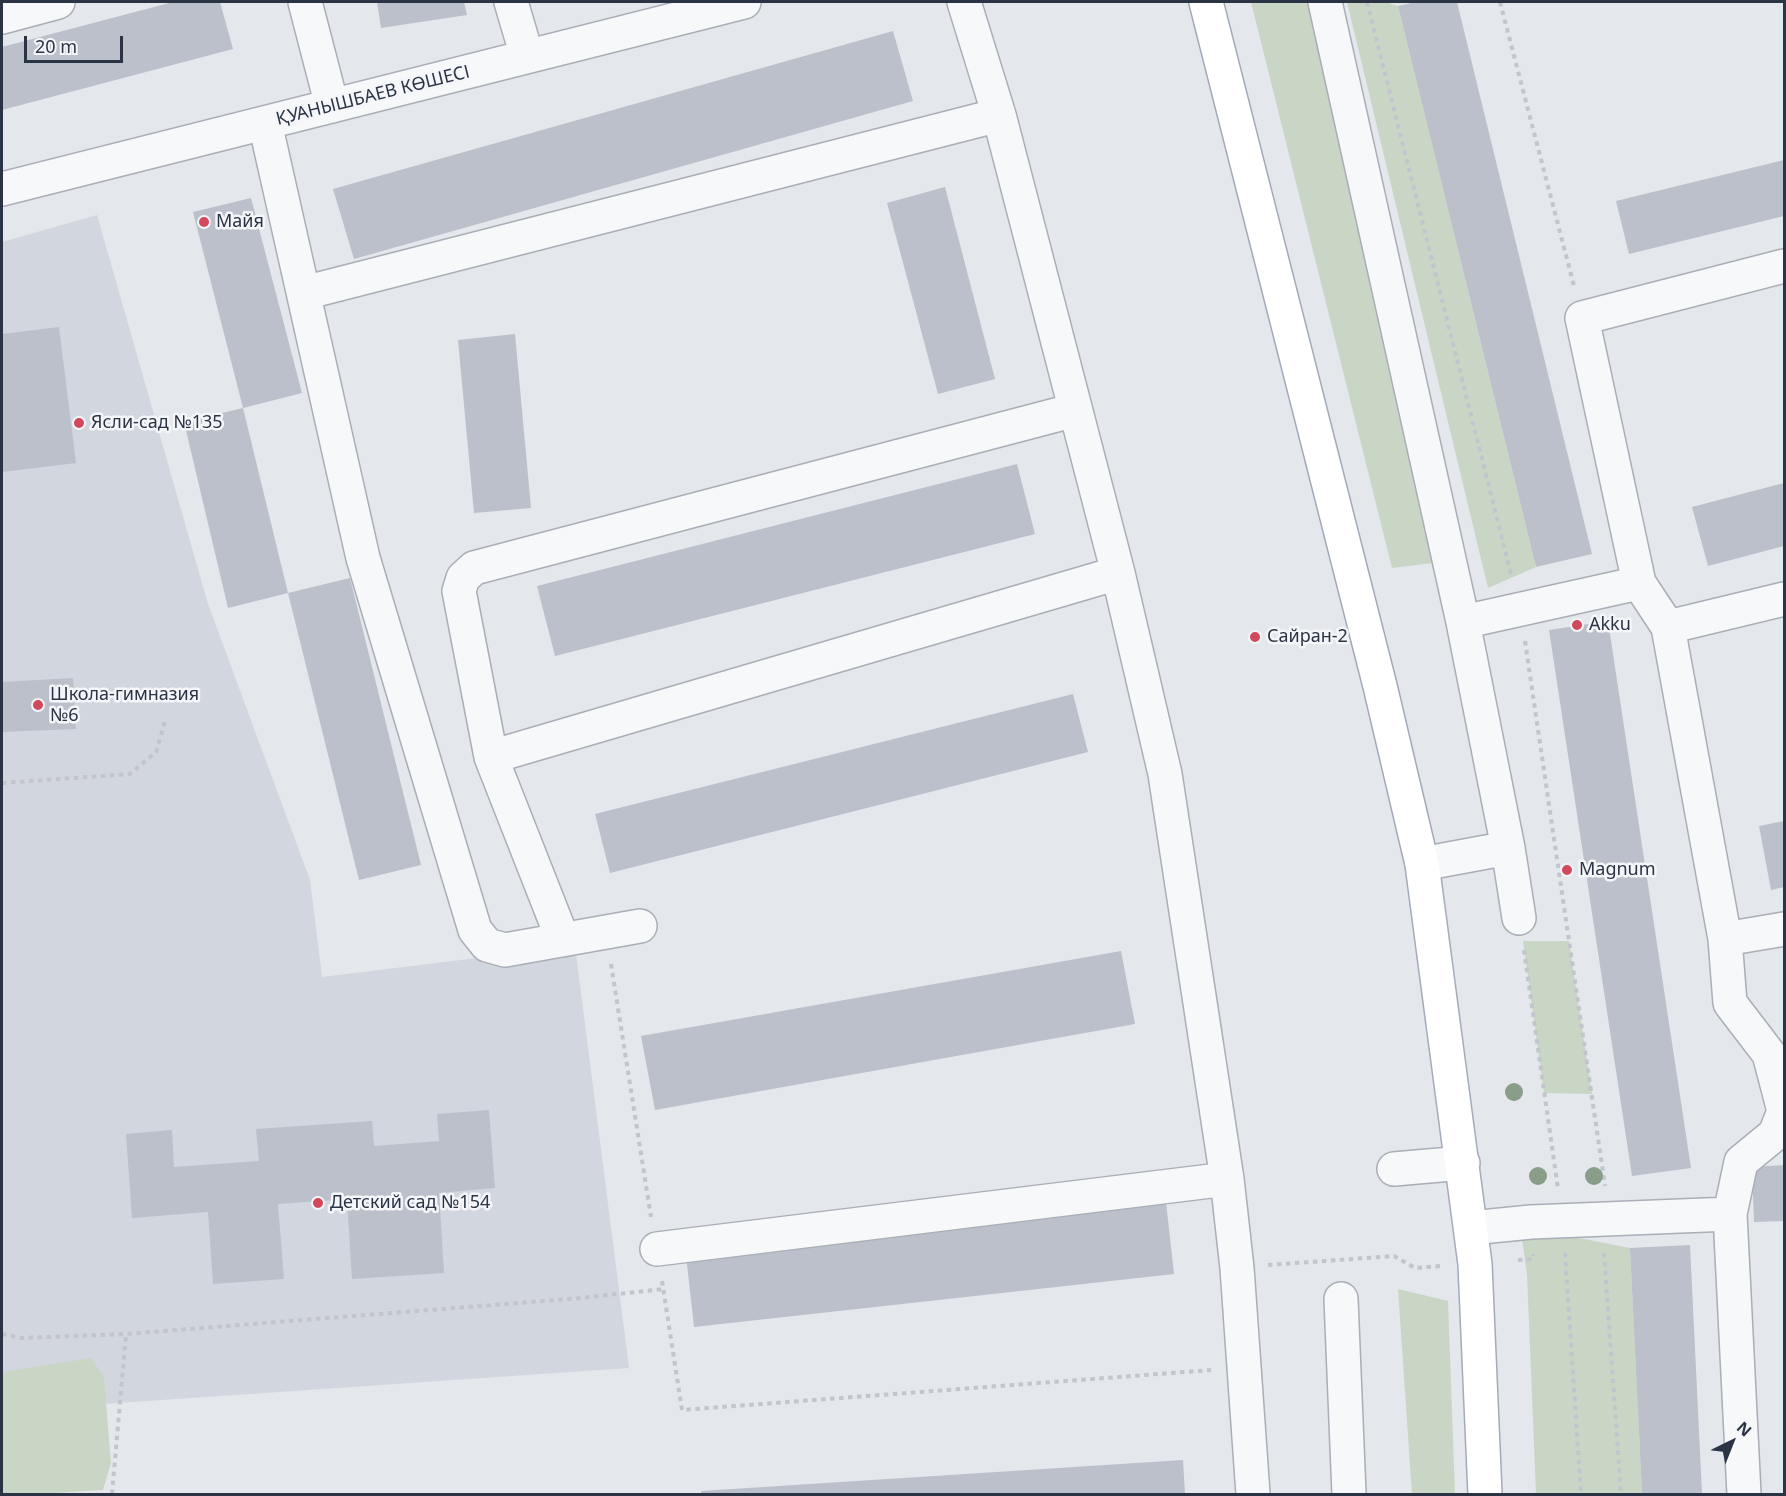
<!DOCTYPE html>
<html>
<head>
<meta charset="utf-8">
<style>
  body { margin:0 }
  #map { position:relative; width:1786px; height:1496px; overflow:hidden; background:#e4e7ec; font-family:"Noto Sans",sans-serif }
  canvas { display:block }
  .frame { position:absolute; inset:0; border:3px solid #2b3445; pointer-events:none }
  .north { position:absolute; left:1702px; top:1412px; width:60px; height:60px; -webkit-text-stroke:4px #f4f6f9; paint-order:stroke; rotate:43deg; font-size:16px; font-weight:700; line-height:24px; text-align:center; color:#2b3445 }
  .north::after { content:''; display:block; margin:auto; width:21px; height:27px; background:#2b3445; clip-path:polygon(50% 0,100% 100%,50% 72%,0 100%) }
  .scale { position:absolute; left:24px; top:36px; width:99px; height:27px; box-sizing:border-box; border:3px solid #2b3445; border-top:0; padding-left:8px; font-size:18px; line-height:21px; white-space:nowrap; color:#2b3445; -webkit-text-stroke:4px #f4f6f9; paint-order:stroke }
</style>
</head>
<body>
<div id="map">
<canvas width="1786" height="1496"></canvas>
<div class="frame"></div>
<div class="north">N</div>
<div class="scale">20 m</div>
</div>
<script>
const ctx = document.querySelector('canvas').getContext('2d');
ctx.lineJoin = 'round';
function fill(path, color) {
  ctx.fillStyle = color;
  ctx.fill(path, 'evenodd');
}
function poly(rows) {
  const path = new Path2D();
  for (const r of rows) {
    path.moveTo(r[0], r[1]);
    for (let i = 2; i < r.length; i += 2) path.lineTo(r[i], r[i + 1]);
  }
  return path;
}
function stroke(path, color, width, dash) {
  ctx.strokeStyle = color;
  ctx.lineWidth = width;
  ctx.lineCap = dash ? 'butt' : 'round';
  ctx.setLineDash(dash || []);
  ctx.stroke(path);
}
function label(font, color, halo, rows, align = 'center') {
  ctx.font = font + ' "Noto Sans",sans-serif';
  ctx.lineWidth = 5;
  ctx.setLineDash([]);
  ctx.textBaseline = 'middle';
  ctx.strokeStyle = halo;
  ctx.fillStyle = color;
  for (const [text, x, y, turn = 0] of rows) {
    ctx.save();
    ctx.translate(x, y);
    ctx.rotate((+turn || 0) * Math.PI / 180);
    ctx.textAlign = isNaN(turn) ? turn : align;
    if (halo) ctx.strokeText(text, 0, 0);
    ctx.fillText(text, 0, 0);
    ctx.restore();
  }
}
const built = poly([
  [97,215,208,604,310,880,322,977,575,946,629,1368,60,1407,2,1482,2,242]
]);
const green = poly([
  [1251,2,1320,2,1449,561,1392,568],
  [1347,2,1385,2,1398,6,1536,567,1488,588],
  [1523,941,1569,941,1592,1094,1544,1093],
  [1521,1232,1564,1235,1630,1248,1642,1494,1536,1494,1527,1274],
  [1398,1289,1448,1301,1455,1494,1412,1494],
  [91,1358,104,1377,111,1463,103,1490,37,1494,2,1494,2,1372]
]);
const building = poly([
  [173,2,220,2,233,49,2,110,2,47],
  [377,2,464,2,467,15,381,28],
  [1416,2,1457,2,1592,554,1536,567,1398,6],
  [893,31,913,101,354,259,333,189],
  [1784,160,1784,216,1629,254,1616,201],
  [945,187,995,379,938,394,887,203],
  [251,198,302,393,243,408,193,212],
  [59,327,76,463,2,472,2,334],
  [515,334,531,508,474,513,458,340],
  [243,408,288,593,228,608,184,422],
  [1017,464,1035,534,555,656,537,586],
  [1784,483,1784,546,1708,566,1692,507],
  [350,578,421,865,359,880,288,593],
  [1608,621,1691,1168,1632,1176,1549,630],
  [73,678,76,729,2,732,2,682],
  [1073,694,1088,752,610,873,595,814],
  [1784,821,1784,887,1771,890,1759,826],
  [1121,951,1135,1024,655,1110,641,1036],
  [489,1110,495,1188,439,1193,444,1273,352,1279,347,1199,278,1204,284,1279,213,1284,208,1212,132,1218,126,1134,172,1130,174,1167,259,1161,256,1129,372,1121,374,1146,439,1141,437,1114],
  [1784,1165,1784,1221,1754,1222,1752,1167],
  [1166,1202,1174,1274,694,1327,686,1255],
  [1690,1245,1702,1494,1642,1494,1630,1248],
  [1183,1460,1185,1494,701,1494,701,1491]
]);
const path = poly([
  [1367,2,1512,578],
  [1500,2,1574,286],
  [1525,641,1605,1186],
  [2,783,130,774,156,752,166,718],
  [1524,950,1558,1189],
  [611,964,651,1217],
  [1565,1253,1581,1494],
  [1604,1253,1621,1494],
  [1518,1260,1533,1259,1533,1254],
  [1268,1265,1394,1256,1415,1268,1441,1266],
  [662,1281,682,1410,1211,1370],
  [2,1334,22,1338,126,1334,581,1298,663,1289],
  [112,1494,126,1334]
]);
const minor = poly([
  [305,2,332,106],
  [511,2,527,56],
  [964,2,999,115,1118,573,1165,774,1227,1179,1237,1268,1253,1494],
  [1325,2,1463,622,1508,848,1519,918],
  [2,17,58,2],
  [265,123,363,558,475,930,487,945,505,950,640,926],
  [2,189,744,2],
  [304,293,999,115],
  [1463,622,1639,583],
  [1668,627,1784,599],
  [491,757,1118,573],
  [1422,864,1508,848],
  [1725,939,1784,929],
  [563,940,491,757,459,591,463,578,474,568,1075,410],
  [1394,1169,1463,1163],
  [1471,1228,1531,1222,1730,1214],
  [657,1249,1227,1179],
  [1341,1299,1349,1494],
  [1744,1494,1730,1214,1741,1162,1775,1134,1784,1111,1769,1054,1730,1003,1725,939,1668,627,1639,583,1582,318,1784,266]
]);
const major = poly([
  [1206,2,1380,686,1422,864,1475,1264,1485,1494]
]);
const trees = [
  [1514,1092],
  [1538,1176],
  [1594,1176]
];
const markers = [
  [204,222,6,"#d1495b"],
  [79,423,6,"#d1495b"],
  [1577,625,6,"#d1495b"],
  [1255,637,6,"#d1495b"],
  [38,705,6,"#d1495b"],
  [1567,870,6,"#d1495b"],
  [318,1203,6,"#d1495b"]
];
const streetNames = [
  ["ҚУАНЫШБАЕВ КӨШЕСІ",373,96,-14]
];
const poiNames = [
  ["Майя",216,222],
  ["Ясли-сад №135",91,423],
  ["Akku",1589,625],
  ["Сайран-2",1267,637],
  ["Школа-гимназия",50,695],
  ["№6",50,716],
  ["Magnum",1579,870],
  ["Детский сад №154",330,1203]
];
fill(built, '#d2d6de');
fill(green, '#c9d6c5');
fill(building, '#bbc0ca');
stroke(minor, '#a9aeb7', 36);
stroke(major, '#a3abb8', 36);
stroke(path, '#c2c5cb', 4, [4.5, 4.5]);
stroke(minor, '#f7f8fa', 33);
stroke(major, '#fff', 33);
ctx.fillStyle = '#899d89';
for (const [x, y] of trees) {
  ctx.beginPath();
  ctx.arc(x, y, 9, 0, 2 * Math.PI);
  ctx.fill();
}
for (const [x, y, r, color] of markers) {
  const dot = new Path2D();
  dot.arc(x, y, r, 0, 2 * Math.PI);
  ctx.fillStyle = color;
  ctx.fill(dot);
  stroke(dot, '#f4f6f9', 2);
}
label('18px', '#2b3445', '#f4f6f9', streetNames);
label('18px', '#2b3445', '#f4f6f9', poiNames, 'left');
</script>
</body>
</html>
